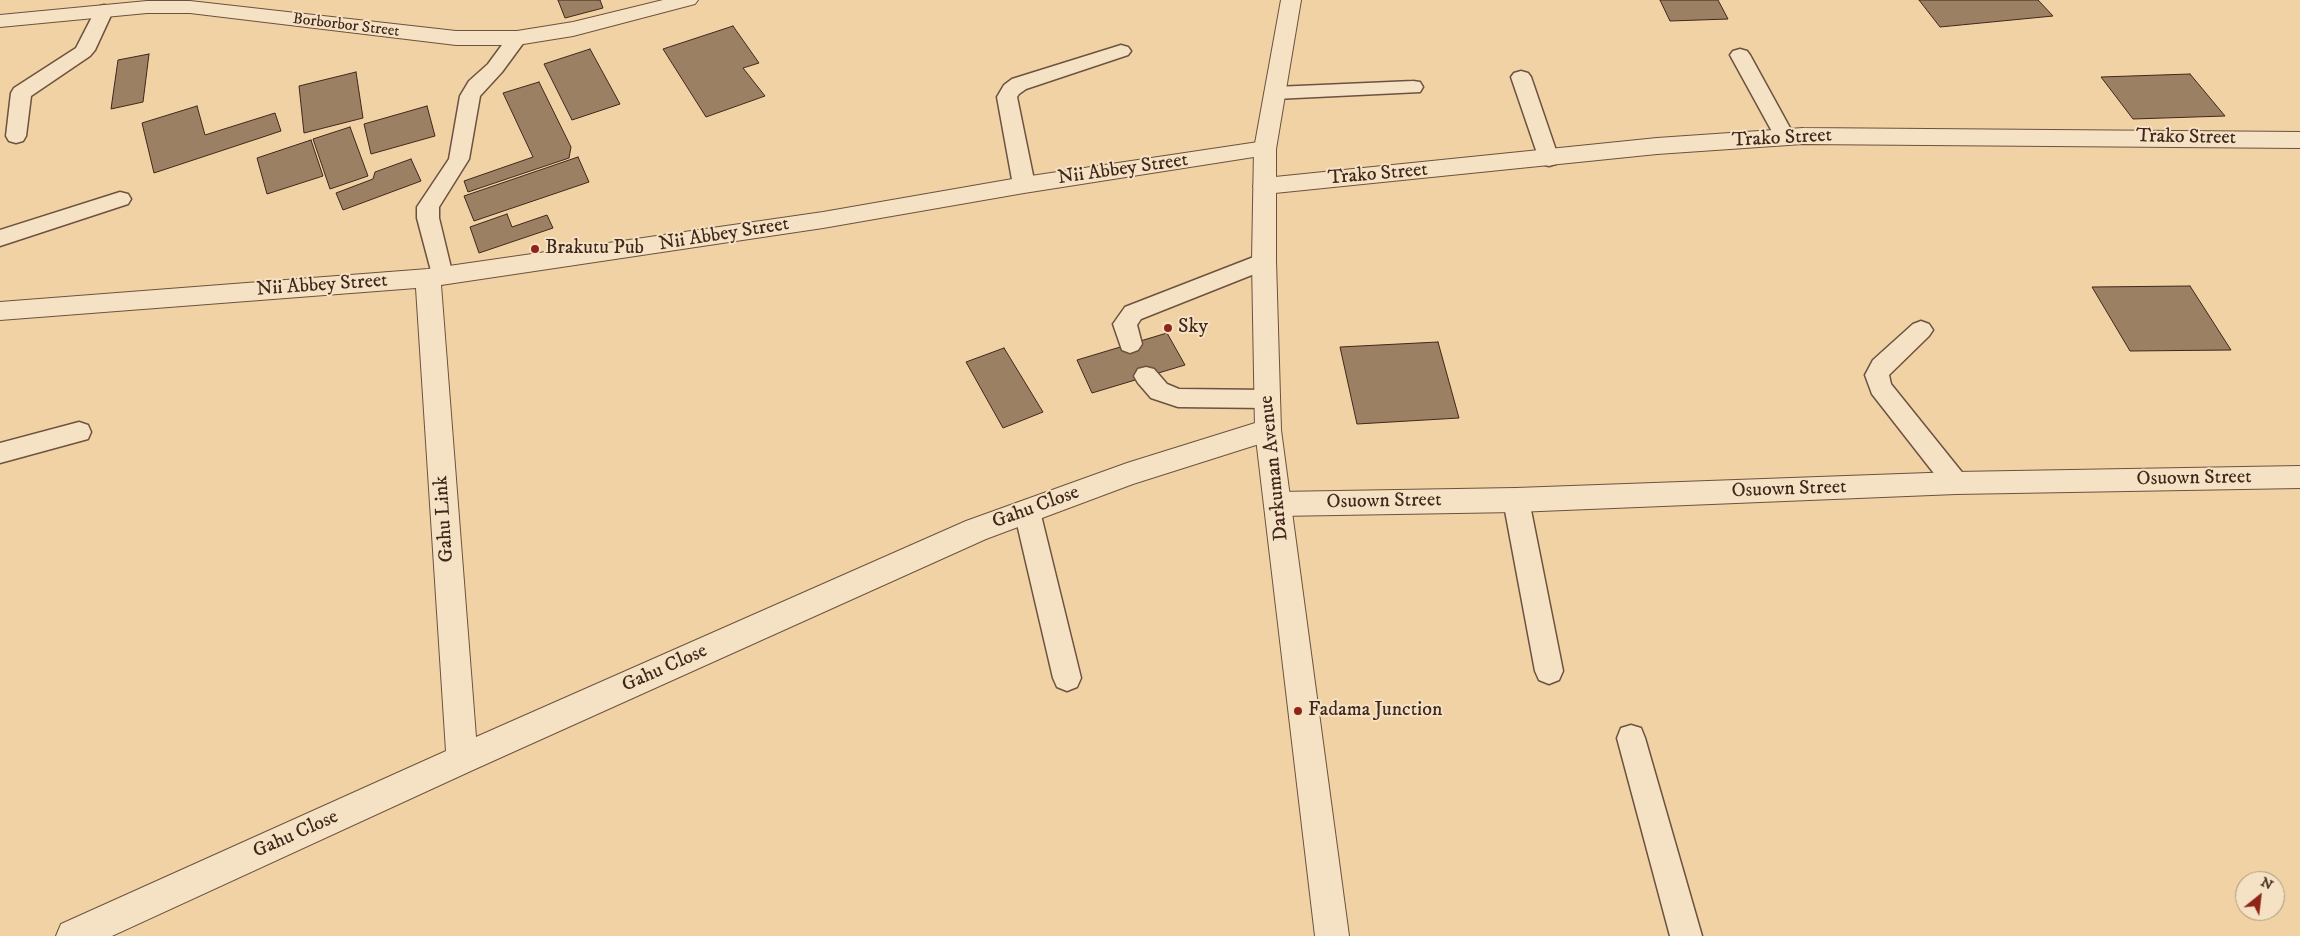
<!DOCTYPE html>
<html>
<head>
<meta charset="utf-8">
<style>
  body { margin:0 }
  #map { position:relative; width:2300px; height:936px; overflow:hidden; background:#f0d2a4; font-family:"IM FELL DW Pica",serif }
  canvas { display:block }
  .north { position:absolute; left:2235px; top:871px; width:50px; height:50px; box-sizing:border-box; background:#f5e2c4; border:1px solid #ad9781; border-radius:50%; rotate:29deg; font-size:14px; font-weight:700; line-height:20px; text-align:center; color:#40271d }
  .north::after { content:''; display:block; margin:auto; width:18px; height:22px; background:#8f2418; clip-path:polygon(50% 0,100% 100%,50% 72%,0 100%) }
</style>
</head>
<body>
<div id="map">
<canvas width="2300" height="936"></canvas>
<div class="north">N</div>
</div>
<script>
const ctx = document.querySelector('canvas').getContext('2d');
ctx.lineJoin = 'round';
function fill(path, color) {
  ctx.fillStyle = color;
  ctx.fill(path, 'evenodd');
}
function poly(rows) {
  const path = new Path2D();
  for (const r of rows) {
    path.moveTo(r[0], r[1]);
    for (let i = 2; i < r.length; i += 2) path.lineTo(r[i], r[i + 1]);
  }
  return path;
}
function stroke(path, color, width, dash) {
  ctx.strokeStyle = color;
  ctx.lineWidth = width;
  ctx.lineCap = dash ? 'butt' : 'round';
  ctx.setLineDash(dash || []);
  ctx.stroke(path);
}
function label(font, color, halo, rows, align = 'center') {
  ctx.font = font + ' "IM FELL DW Pica",serif';
  ctx.lineWidth = 4;
  ctx.setLineDash([]);
  ctx.textBaseline = 'middle';
  ctx.strokeStyle = halo;
  ctx.fillStyle = color;
  for (const [text, x, y, turn = 0] of rows) {
    ctx.save();
    ctx.translate(x, y);
    ctx.rotate((+turn || 0) * Math.PI / 180);
    ctx.textAlign = isNaN(turn) ? turn : align;
    if (halo) ctx.strokeText(text, 0, 0);
    ctx.fillText(text, 0, 0);
    ctx.restore();
  }
}
const building = poly([
  [558,0,600,0,603,8,565,18,558,0],
  [1660,0,1718,0,1728,19,1670,21,1660,0],
  [1919,0,2038,0,2053,16,1940,27,1919,0],
  [733,26,759,63,743,68,765,96,706,117,663,49,733,26],
  [590,49,620,104,572,120,544,64,590,49],
  [149,54,143,102,111,109,118,60,149,54],
  [356,72,363,118,304,133,299,86,356,72],
  [2190,74,2225,116,2133,119,2101,77,2190,74],
  [539,82,571,147,569,158,468,192,464,181,533,157,503,93,539,82],
  [197,106,205,135,275,113,281,131,154,173,142,123,197,106],
  [427,106,435,136,371,154,364,124,427,106],
  [350,127,368,176,330,189,313,139,350,127],
  [311,140,323,176,267,194,257,158,311,140],
  [578,157,589,182,474,221,464,196,578,157],
  [411,159,421,181,343,210,336,193,373,179,375,172,411,159],
  [507,214,512,227,547,215,553,228,479,253,470,227,507,214],
  [2190,286,2231,350,2130,351,2092,287,2190,286],
  [1167,333,1185,365,1092,393,1077,360,1167,333],
  [1438,342,1459,418,1357,424,1340,347,1438,342],
  [1004,348,1043,412,1003,428,966,362,1004,348]
]);
const service = poly([
  [104,5,111,7,113,11,95,50,90,56,31,96,26,136,23,141,16,143,9,141,6,136,11,93,14,88,76,48,95,11,97,7,104,5],
  [517,32,524,34,527,38,502,72,480,96,469,159,439,207,439,218,453,276,450,282,442,284,434,282,417,218,417,207,449,159,460,96,469,81,488,64,510,34,517,32],
  [1121,45,1128,47,1131,51,1128,55,1026,89,1019,94,1017,97,1035,185,1031,190,1024,192,1017,190,1013,185,997,97,1004,85,1012,79,1121,45],
  [1740,49,1747,51,1750,55,1795,137,1792,142,1785,144,1778,142,1775,137,1730,55,1733,51,1740,49],
  [1521,71,1528,73,1531,77,1559,159,1556,164,1549,166,1542,164,1539,159,1511,77,1514,73,1521,71],
  [1413,81,1420,82,1423,87,1420,92,1275,99,1268,98,1265,93,1268,88,1275,87,1413,81],
  [120,192,128,194,131,199,128,204,0,246,0,230,120,192],
  [1264,253,1272,255,1275,261,1272,267,1141,319,1137,325,1142,344,1138,350,1130,353,1122,350,1113,324,1125,307,1264,253],
  [1921,321,1929,324,1933,330,1929,336,1889,375,1891,384,1965,476,1969,483,1965,490,1956,493,1947,490,1872,394,1865,375,1873,360,1913,324,1921,321],
  [1146,367,1154,369,1167,384,1179,389,1267,390,1276,392,1279,399,1276,406,1267,408,1178,407,1151,398,1138,383,1134,376,1138,369,1146,367],
  [79,422,88,425,91,432,88,439,0,463,0,443,79,422],
  [1516,489,1525,493,1529,500,1563,671,1559,680,1549,684,1539,680,1535,671,1503,500,1507,493,1516,489],
  [1027,500,1036,503,1040,511,1081,678,1077,687,1067,691,1057,687,1053,678,1014,511,1018,503,1027,500],
  [1631,725,1641,728,1645,738,1702,936,1670,936,1617,738,1621,728,1631,725]
]);
const minor = poly([
  [663,0,698,0,695,4,573,36,517,45,456,45,190,13,147,13,0,27,0,15,147,1,190,1,456,31,517,31,573,22,663,0],
  [1803,128,2300,132,2300,148,1803,144,1657,154,1265,194,1257,192,1253,186,1257,180,1265,178,1657,138,1803,128],
  [1265,141,1273,144,1276,149,1273,154,1024,193,823,228,441,285,476,737,966,521,1127,463,1268,419,1278,422,1281,430,1278,438,1133,484,986,539,473,770,112,936,56,936,61,924,446,751,416,288,0,320,0,302,428,269,823,212,1024,177,1265,141],
  [2300,466,2300,488,1956,494,1516,512,1278,516,1268,512,1264,504,1268,496,1278,492,1516,488,1956,472,2300,466]
]);
const tertiary = poly([
  [1281,0,1301,0,1276,149,1276,261,1281,430,1349,936,1315,936,1255,430,1252,261,1254,149,1281,0]
]);
const markers = [
  [535,249,5,"#8f2418"],
  [1168,328,5,"#8f2418"],
  [1298,711,5,"#8f2418"]
];
const farStreetnames = [
  ["Borborbor Street",346,26,7]
];
const streetNames = [
  ["Trako Street",2186,138,1],
  ["Trako Street",1782,139,-3],
  ["Nii Abbey Street",1123,170,-8],
  ["Trako Street",1378,175,-5],
  ["Nii Abbey Street",724,235,-9],
  ["Nii Abbey Street",322,286,-4],
  ["Darkuman Avenue",1275,468,-96],
  ["Osuown Street",2194,479,-1],
  ["Osuown Street",1789,490,-2],
  ["Osuown Street",1384,502,-1],
  ["Gahu Close",1036,508,-20],
  ["Gahu Link",445,519,-94],
  ["Gahu Close",665,669,-24],
  ["Gahu Close",296,835,-24]
];
const poiNames = [
  ["Brakutu Pub",545,249],
  ["Sky",1178,328],
  ["Fadama Junction",1308,711]
];
fill(building, '#9c8063');
stroke(building, '#40271d', 1);
stroke(service, '#6c523f', 3);
stroke(minor, '#6c523f', 2);
stroke(tertiary, '#6c523f', 2);
fill(service, '#f5e2c4');
fill(minor, '#f5e2c4');
fill(tertiary, '#f5e2c4');
for (const [x, y, r, color] of markers) {
  const dot = new Path2D();
  dot.arc(x, y, r, 0, 2 * Math.PI);
  ctx.fillStyle = color;
  ctx.fill(dot);
  stroke(dot, '#f5e2c4', 2);
}
label('16px', '#40271d', '#f5e2c4', farStreetnames);
label('20px', '#40271d', '#f5e2c4', streetNames);
label('20px', '#40271d', '#f5e2c4', poiNames, 'left');
</script>
</body>
</html>
